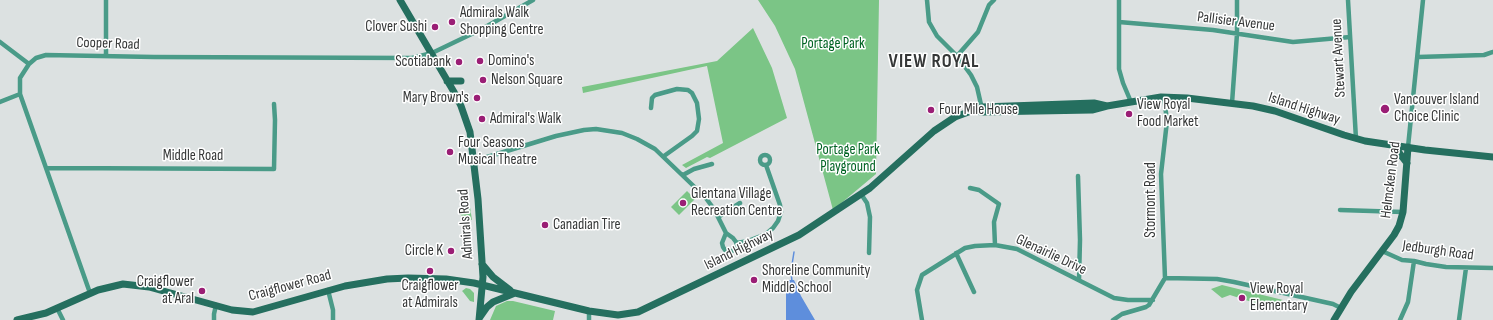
<!DOCTYPE html>
<html>
<head>
<meta charset="utf-8">
<style>
  body { margin:0 }
  canvas { display:block; background:#dce1e1 }
</style>
</head>
<body>
<canvas width="1493" height="320"></canvas>
<script>
const ctx = document.querySelector('canvas').getContext('2d');
ctx.lineJoin = 'round';
function fill(path, color) {
  ctx.fillStyle = color;
  ctx.fill(path, 'evenodd');
}
function poly(rows) {
  const path = new Path2D();
  for (const r of rows) {
    if (r.length === 3) {
      path.moveTo(r[0] + r[2], r[1]);
      path.arc(r[0], r[1], r[2], 0, 2 * Math.PI);
      continue;
    }
    path.moveTo(r[0], r[1]);
    for (let i = 2; i < r.length; i += 2) path.lineTo(r[i], r[i + 1]);
  }
  return path;
}
function stroke(path, color, width, dash) {
  ctx.strokeStyle = color;
  ctx.lineWidth = width;
  ctx.lineCap = dash ? 'butt' : 'round';
  ctx.setLineDash(dash || []);
  ctx.stroke(path);
}
function label(font, color, halo, rows, align = 'center') {
  ctx.font = font + ' "Sofia Sans Condensed",sans-serif';
  ctx.lineWidth = 3;
  ctx.setLineDash([]);
  ctx.textBaseline = 'middle';
  ctx.strokeStyle = halo;
  ctx.fillStyle = color;
  for (const [text, x, y, turn = 0] of rows) {
    ctx.save();
    ctx.translate(x, y);
    ctx.rotate((+turn || 0) * Math.PI / 180);
    ctx.textAlign = isNaN(turn) ? turn : align;
    if (halo) ctx.strokeText(text, 0, 0);
    ctx.fillText(text, 0, 0);
    ctx.restore();
  }
}
const green = poly([
  [758,0,879,0,876,174,833,210,795,69,775,26],
  [753,28,772,68,787,118,710,158,707,157,686,168,682,165,723,143,707,66,583,93,582,87,717,61],
  [687,191,695,199,679,215,671,207],
  [466,206,470,207,472,220,468,219,459,214,461,208],
  [1222,285,1283,300,1279,303,1277,310,1230,295,1222,298,1211,289],
  [466,288,470,289,474,293,474,302,470,301,463,292,462,291],
  [507,301,513,301,555,311,553,320,490,320,496,306]
]);
const water = poly([
  [789,280,794,280,801,296,815,320,786,320,786,292]
]);
const stream = poly([
  [792,282,791,271,794,252]
]);
const street = poly([
  [927,0,929,22,937,36,957,56,971,75,977,87,982,109],
  [1119,0,1119,69,1123,83,1131,102],
  [1348,0,1356,139],
  [1119,22,1213,30,1293,42,1350,37],
  [0,42,29,64],
  [106,56,106,0],
  [957,56,978,32,989,5,994,0],
  [1418,57,1484,55,1493,52],
  [0,102,20,94],
  [1232,103,1237,34,1237,0],
  [651,108,652,98,655,95,677,89,688,90,692,93,697,103,699,119,697,131,692,136,664,156],
  [1408,147,1423,0],
  [765,160,5],
  [474,161,556,136,584,130,596,129,622,133,637,139,655,149,705,197,714,209,726,233,733,238,736,242,737,245,736,249,732,251,728,252,725,250,723,247,722,243,726,233],
  [46,168,274,169,275,120,274,104],
  [683,175,694,169,712,164],
  [1078,176,1080,240,1079,280],
  [970,188,979,190,999,204,994,222,995,245],
  [861,194,867,203,870,217,869,253],
  [1340,210,1403,212],
  [718,217,740,203],
  [737,243,748,241,766,234,773,228,778,221,781,212,780,205,766,165],
  [1382,251,1402,260,1414,261,1426,264,1446,267,1493,268],
  [956,253,974,292],
  [1165,278,1217,279,1234,282,1333,304,1341,308],
  [328,290,333,310,333,320],
  [90,293,20,94,20,78,29,64,36,58,46,55,154,57,412,58,432,53,482,29,533,0],
  [57,308,63,320],
  [214,320,214,314,216,305],
  [589,320,589,311],
  [922,320,917,290,922,275,965,248,975,246,995,245,1017,249,1114,298,1128,300,1153,300],
  [1113,320,1122,314,1146,307,1149,305,1165,278,1161,174,1167,121,1164,97],
  [1400,320,1408,302,1414,261],
  [1459,320,1466,268]
]);
const secondary = poly([
  [400,0,454,92,461,106,470,132,478,199,483,277,479,320],
  [447,81,461,81],
  [974,111,983,112,1092,110,1107,106,1161,97,1187,98,1253,106,1275,111,1344,135,1365,141,1425,150,1493,157],
  [1393,145,1407,163],
  [482,264,493,277,510,290],
  [480,317,487,307,493,302,515,293],
  [17,320,46,313,98,290,123,284,149,287,232,310,253,312,345,286,387,279,408,278,446,279,474,283,589,311,618,315,638,312,799,235,870,188,934,131,955,117,982,107,1094,103,1107,106],
  [1334,320,1351,292,1394,235,1399,226,1403,212,1408,147]
]);
const markers = [
  [452,22,4,"#9a1e75"],
  [435,27,4,"#9a1e75"],
  [480,61,4,"#9a1e75"],
  [459,62,4,"#9a1e75"],
  [483,80,4,"#9a1e75"],
  [477,98,4,"#9a1e75"],
  [1385,109,5,"#9a1e75"],
  [931,110,4,"#9a1e75"],
  [1129,114,4,"#9a1e75"],
  [482,119,4,"#9a1e75"],
  [450,152,4,"#9a1e75"],
  [683,203,4,"#9a1e75"],
  [545,225,4,"#9a1e75"],
  [451,251,4,"#9a1e75"],
  [430,271,4,"#9a1e75"],
  [754,280,4,"#9a1e75"],
  [202,291,4,"#9a1e75"],
  [1242,298,4,"#9a1e75"]
];
const poiNames = [
  ["Admirals Walk",460,13],
  ["Shopping Centre",460,30],
  ["Clover Sushi",427,27,"right"],
  ["Domino's",488,61],
  ["Scotiabank",451,62,"right"],
  ["Nelson Square",491,80],
  ["Mary Brown's",469,98,"right"],
  ["Vancouver Island",1394,100],
  ["Choice Clinic",1394,117],
  ["View Royal",1137,105],
  ["Food Market",1137,122],
  ["Four Mile House",939,110],
  ["Admiral's Walk",490,119],
  ["Four Seasons",458,143],
  ["Musical Theatre",458,160],
  ["Glentana Village",691,194],
  ["Recreation Centre",691,211],
  ["Canadian Tire",553,225],
  ["Circle K",443,251,"right"],
  ["Shoreline Community",762,271],
  ["Middle School",762,288],
  ["Craigflower",194,282,"right"],
  ["at Aral",194,299,"right"],
  ["Craigflower",430,286,"center"],
  ["at Admirals",430,303,"center"],
  ["View Royal",1250,289],
  ["Elementary",1250,306]
];
const streetNames = [
  ["Pallisier Avenue",1236,22,7],
  ["Cooper Road",108,44,2],
  ["Stewart Avenue",1339,58,-93],
  ["Island Highway",1304,109,18],
  ["Middle Road",193,156],
  ["Helmcken Road",1391,180,-83],
  ["Stormont Road",1151,200,-90],
  ["Admirals Road",466,224,-94],
  ["Island Highway",739,250,-26],
  ["Jedburgh Road",1438,251,8],
  ["Glenairlie Drive",1051,255,25],
  ["Craigflower Road",290,286,-15]
];
const parkNames = [
  ["Portage Park",833,44],
  ["Portage Park",848,150],
  ["Playground",848,167]
];
const districtNames = [
  ["VIEW ROYAL",934,62]
];
fill(green, '#7bc586');
fill(water, '#5e8edc');
stroke(stream, '#5e8edc', 1.5);
stroke(street, '#4a9b88', 4.5);
stroke(secondary, '#256f5f', 7);
for (const [x, y, r, color] of markers) {
  const dot = new Path2D();
  dot.arc(x, y, r, 0, 2 * Math.PI);
  ctx.fillStyle = color;
  ctx.fill(dot);
  stroke(dot, '#fff', 1.5);
}
label('15px', '#353737', '#fff', poiNames, 'left');
label('15px', '#353737', '#fff', streetNames);
label('15px', '#006323', '#fff', parkNames);
ctx.letterSpacing = '1px';
label('bold 19px', '#353737', '#fff', districtNames);
ctx.letterSpacing = '0px';
</script>
</body>
</html>
